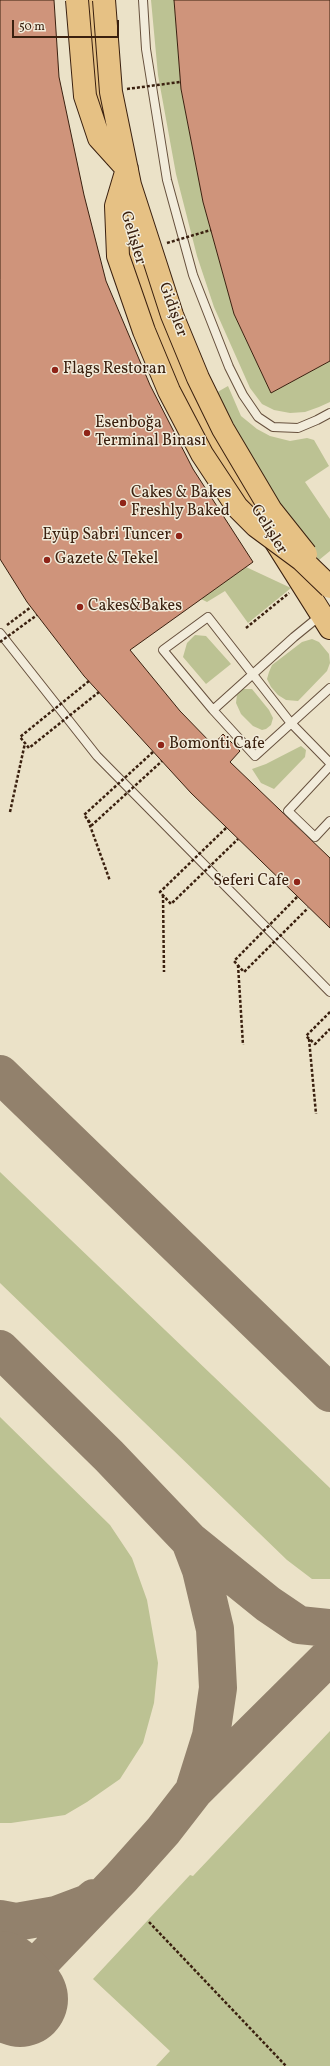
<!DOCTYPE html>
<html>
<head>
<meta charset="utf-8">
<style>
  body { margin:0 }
  #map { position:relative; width:330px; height:2066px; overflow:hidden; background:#ebe2c8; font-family:Vollkorn,serif }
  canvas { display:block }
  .scale { position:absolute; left:12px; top:20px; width:107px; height:18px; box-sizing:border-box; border:2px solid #3a200f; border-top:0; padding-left:5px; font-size:12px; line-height:14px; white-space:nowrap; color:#3a200f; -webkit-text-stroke:3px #f2ecdb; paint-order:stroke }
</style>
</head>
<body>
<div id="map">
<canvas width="330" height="2066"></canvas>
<div class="scale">50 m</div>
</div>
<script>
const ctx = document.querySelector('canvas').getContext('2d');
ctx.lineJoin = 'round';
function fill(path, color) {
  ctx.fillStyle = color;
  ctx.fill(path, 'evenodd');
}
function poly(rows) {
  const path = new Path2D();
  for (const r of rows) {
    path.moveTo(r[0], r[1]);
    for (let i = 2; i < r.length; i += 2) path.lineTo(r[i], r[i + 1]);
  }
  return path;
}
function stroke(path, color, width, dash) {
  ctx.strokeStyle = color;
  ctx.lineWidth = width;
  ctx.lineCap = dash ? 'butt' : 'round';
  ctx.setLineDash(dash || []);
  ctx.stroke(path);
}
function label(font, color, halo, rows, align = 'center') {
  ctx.font = font + ' Vollkorn,serif';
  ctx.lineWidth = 3;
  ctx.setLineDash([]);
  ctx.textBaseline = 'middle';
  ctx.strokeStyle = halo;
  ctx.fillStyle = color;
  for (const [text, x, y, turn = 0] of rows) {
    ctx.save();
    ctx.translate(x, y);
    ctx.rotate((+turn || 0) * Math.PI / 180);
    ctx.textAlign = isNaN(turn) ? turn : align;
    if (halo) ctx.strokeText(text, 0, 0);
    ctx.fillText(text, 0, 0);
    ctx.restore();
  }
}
const green = poly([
  [151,0,174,0,181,89,203,202,234,314,271,393,330,361,330,402,319,407,305,412,290,413,274,410,262,404,250,388,214,307,197,256,176,174,158,75],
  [228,386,241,416,257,429,270,436,290,441,307,438,314,440,329,466,305,482,330,519,330,551,319,560,295,530,214,394],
  [246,567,291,588,248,623,225,591,207,602,201,599],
  [195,635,206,636,231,664,206,684,183,657,187,643],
  [312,639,319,642,329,654,330,663,327,671,298,701,286,700,278,695,271,687,267,679,269,672,272,665,302,642],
  [243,689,252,689,269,710,273,718,271,725,266,729,262,730,253,726,241,714,236,703,237,695],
  [301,746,306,750,305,757,274,789,261,783,252,769,266,764],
  [0,1172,330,1488,330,1579,312,1579,287,1560,0,1283],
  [0,1417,110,1525,132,1558,147,1600,158,1663,154,1703,143,1743,120,1779,87,1802,65,1815,11,1823,0,1823],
  [330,1731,330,2066,156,2066,170,2051,93,1979,190,1875,193,1876]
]);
const taxiway = poly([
  [0,1074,330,1393],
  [0,1349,109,1456,190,1541,268,1604,299,1625,330,1628],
  [190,1541,201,1570,215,1629,218,1688,211,1736,195,1787],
  [0,1919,16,1922,56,1915,88,1903,94,1898],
  [0,2004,121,1878,163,1831,194,1791,330,1656]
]);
const runway = poly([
  [0,1979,20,1999]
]);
const building = poly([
  [0,0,54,0,59,77,84,195,106,281,150,385,193,469,253,562,130,650,180,711,213,745,223,734,240,751,230,762,330,858,330,928,191,793,84,676,27,602,0,559,0,0],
  [174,0,330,0,330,361,271,393,234,314,203,202,181,89,174,0]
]);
const path = poly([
  [7,625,31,607],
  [246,628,289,593],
  [10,812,25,743],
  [88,820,110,881],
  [163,895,164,972],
  [238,965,243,1045],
  [330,1012,306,1036,315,1044,330,1029],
  [309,1039,316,1114],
  [149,1922,286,2066]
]);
const lane = poly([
  [143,0,146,49,167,180,193,275,229,367,243,395,258,417,273,427,298,428,317,420,330,413],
  [321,615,294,637,213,710,255,756,330,688],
  [0,633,97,756,330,992],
  [213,710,163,650,208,617,290,722,330,763],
  [330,766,288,811,315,837,330,821]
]);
const highway = poly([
  [88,0,100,103,108,141],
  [120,194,166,343,204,428,330,628]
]);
const pathBridge = poly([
  [127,89,180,82],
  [167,243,211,230],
  [0,642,37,615],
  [89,681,20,737,29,748,99,692],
  [153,752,84,815,92,825,162,761],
  [226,828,160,892,171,904,238,839],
  [297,897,234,961,244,972,308,908]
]);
const highwayBridge = poly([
  [77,0,85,96,99,138,127,169,116,206,118,256,144,331,169,391,202,454,237,507,256,526,302,560,330,587],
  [104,0,111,92,130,185,172,315,198,378,223,429,271,510,306,554]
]);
const markers = [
  [55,370,4,"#8f2418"],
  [87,433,4,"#8f2418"],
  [123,503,4,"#8f2418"],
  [179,536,4,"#8f2418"],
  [47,560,4,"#8f2418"],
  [80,607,4,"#8f2418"],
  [161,745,4,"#8f2418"],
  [297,882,4,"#8f2418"]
];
const streetNames = [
  ["Gelişler",132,238,73],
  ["Gidişler",172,310,70],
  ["Gelişler",268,530,58]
];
const poiNames = [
  ["Flags Restoran",63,370],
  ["Esenboğa",95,424],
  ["Terminal Binası",95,442],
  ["Cakes & Bakes",131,494],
  ["Freshly Baked",131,512],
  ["Eyüp Sabri Tuncer",171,536,"right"],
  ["Gazete & Tekel",55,560],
  ["Cakes&Bakes",88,607],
  ["Bomonti Cafe",169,745],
  ["Seferi Cafe",289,882,"right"]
];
fill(green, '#bcc293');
stroke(taxiway, '#92816c', 38);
stroke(runway, '#92816c', 96);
fill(building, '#cf947b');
stroke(building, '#3a200f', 1);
stroke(lane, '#66503d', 10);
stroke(highway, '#3a200f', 24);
stroke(path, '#3a200f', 2.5, [3, 2]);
stroke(lane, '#f2ecdb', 8);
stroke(highway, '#e6c184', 22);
stroke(highwayBridge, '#3a200f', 24, []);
stroke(pathBridge, '#3a200f', 2.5, [3, 2]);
stroke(highwayBridge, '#e6c184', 22);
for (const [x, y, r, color] of markers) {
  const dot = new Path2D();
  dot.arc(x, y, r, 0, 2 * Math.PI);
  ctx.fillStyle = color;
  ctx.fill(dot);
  stroke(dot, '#f2ecdb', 1.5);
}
label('16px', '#3a200f', '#f2ecdb', streetNames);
label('16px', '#3a200f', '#f2ecdb', poiNames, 'left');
</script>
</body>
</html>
